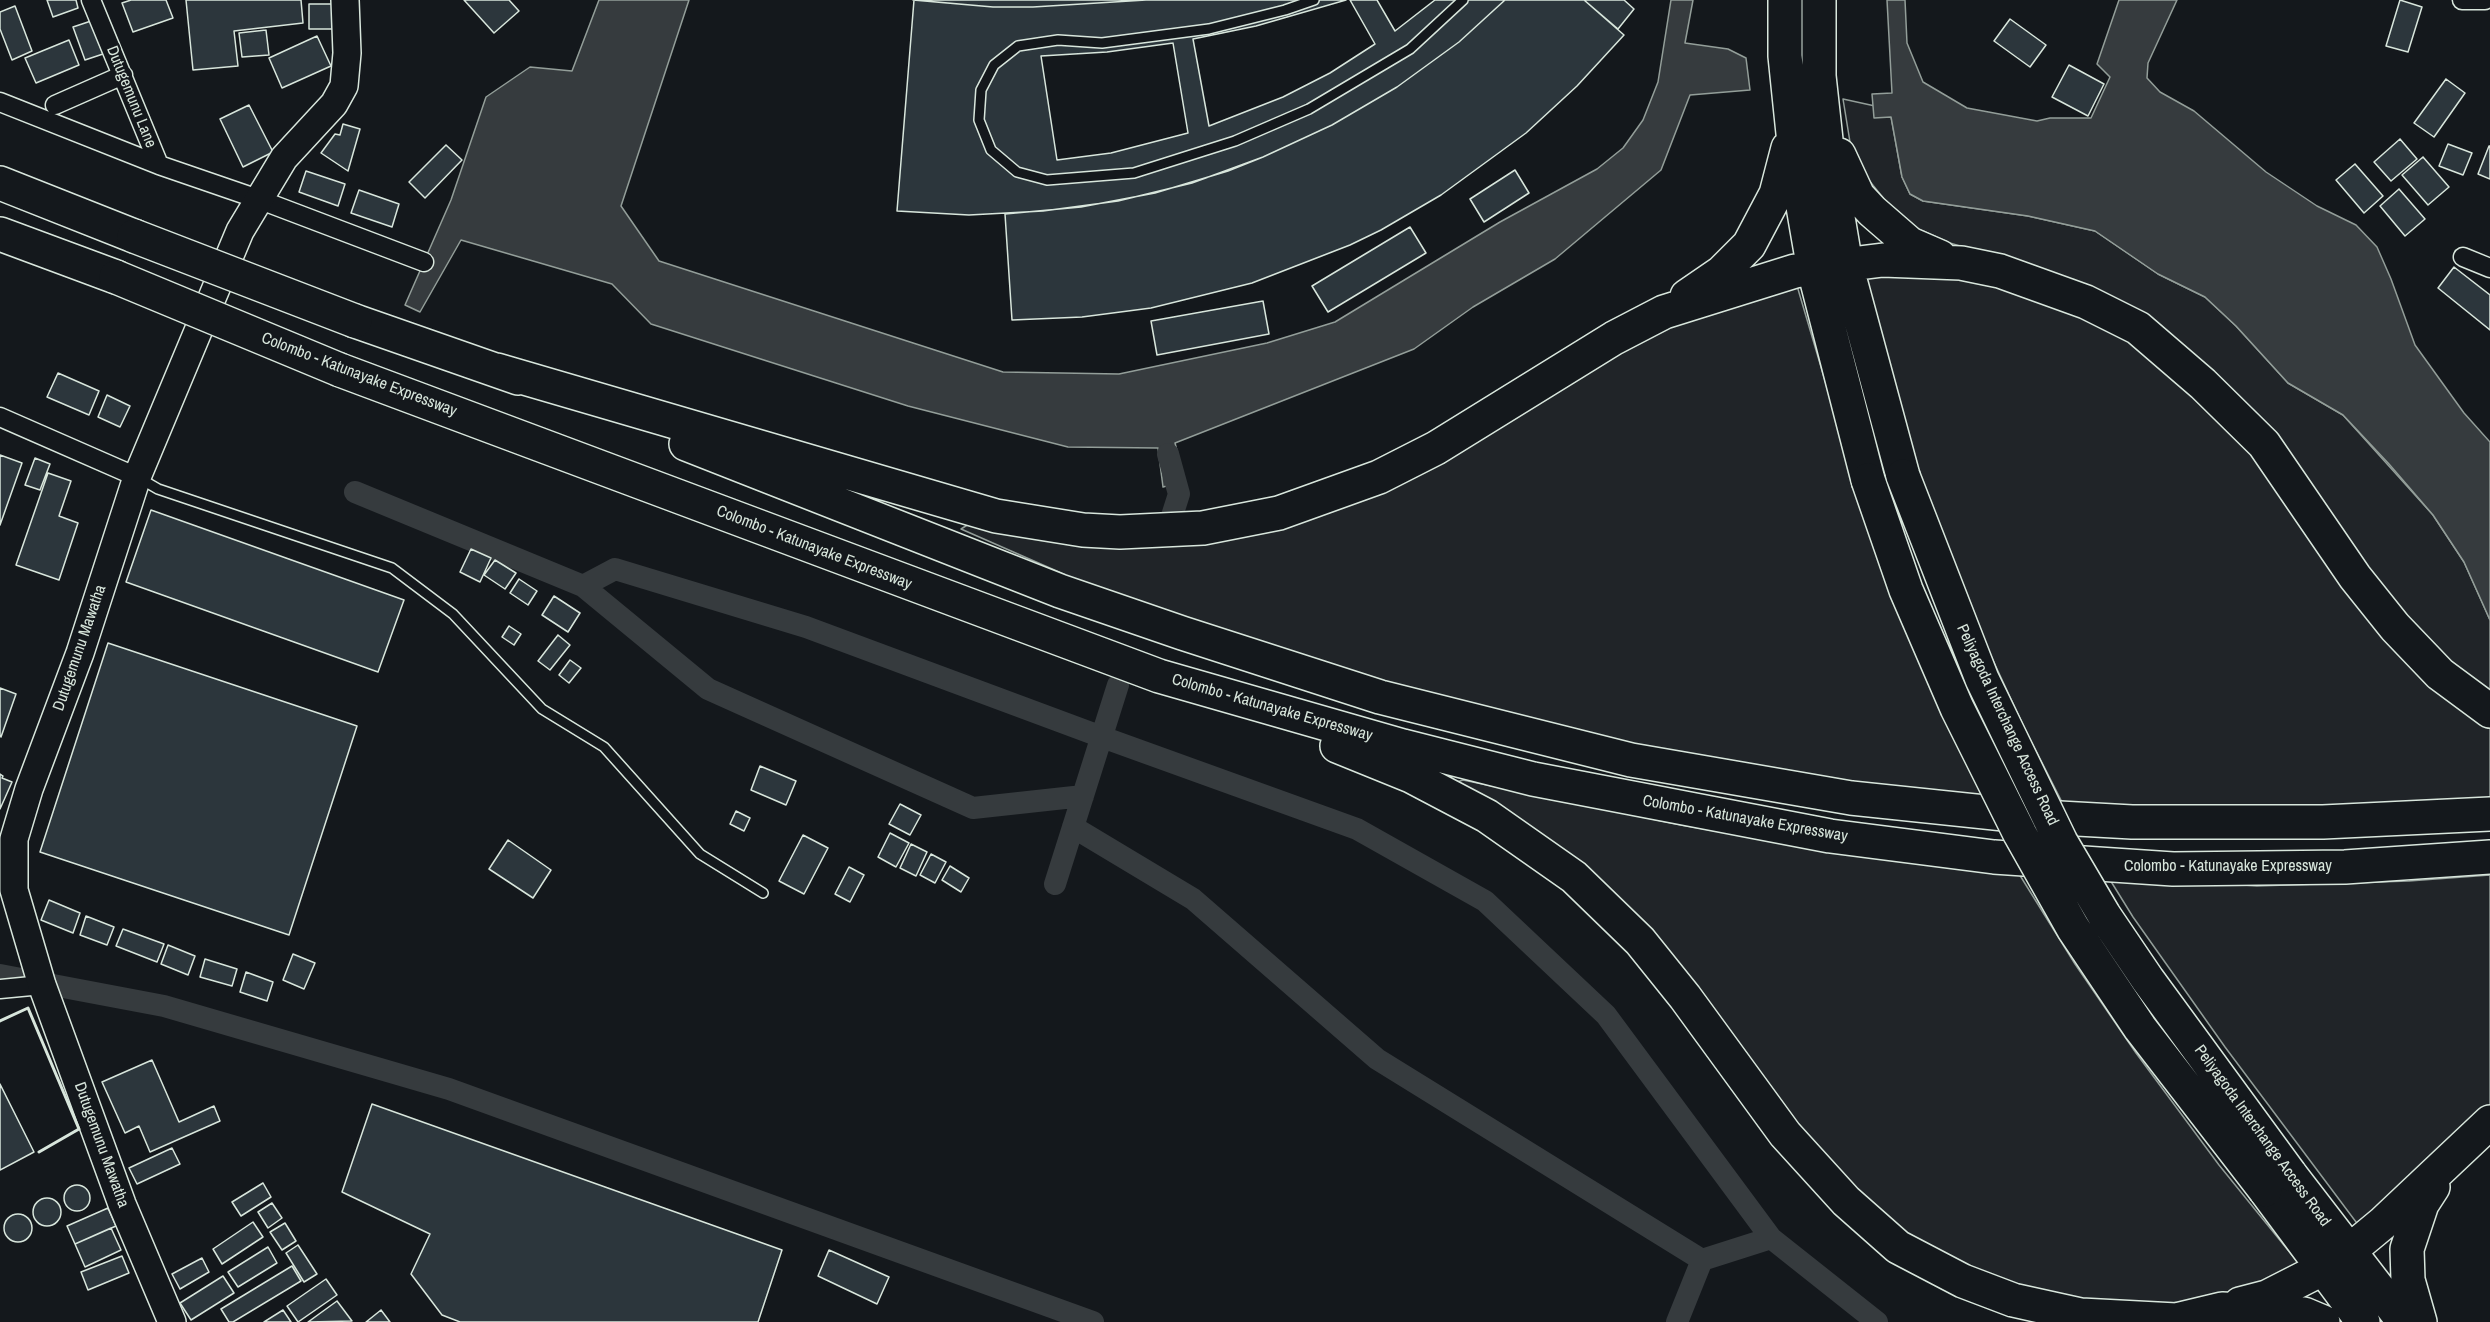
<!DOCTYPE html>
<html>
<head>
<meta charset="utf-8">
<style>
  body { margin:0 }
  canvas { display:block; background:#14181c }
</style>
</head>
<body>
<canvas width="2490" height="1322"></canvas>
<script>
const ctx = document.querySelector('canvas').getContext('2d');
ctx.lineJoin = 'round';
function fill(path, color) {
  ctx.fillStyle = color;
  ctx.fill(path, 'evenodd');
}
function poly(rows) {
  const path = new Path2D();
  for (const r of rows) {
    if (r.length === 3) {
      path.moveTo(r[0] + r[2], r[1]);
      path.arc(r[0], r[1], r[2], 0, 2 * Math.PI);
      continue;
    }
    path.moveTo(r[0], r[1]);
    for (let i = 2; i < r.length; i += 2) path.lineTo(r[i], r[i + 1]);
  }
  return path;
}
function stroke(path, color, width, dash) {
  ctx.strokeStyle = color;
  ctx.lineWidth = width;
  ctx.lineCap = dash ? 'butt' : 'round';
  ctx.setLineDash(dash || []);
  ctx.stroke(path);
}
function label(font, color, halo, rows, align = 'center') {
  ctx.font = font + ' "Archivo Narrow",sans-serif';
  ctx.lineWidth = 4.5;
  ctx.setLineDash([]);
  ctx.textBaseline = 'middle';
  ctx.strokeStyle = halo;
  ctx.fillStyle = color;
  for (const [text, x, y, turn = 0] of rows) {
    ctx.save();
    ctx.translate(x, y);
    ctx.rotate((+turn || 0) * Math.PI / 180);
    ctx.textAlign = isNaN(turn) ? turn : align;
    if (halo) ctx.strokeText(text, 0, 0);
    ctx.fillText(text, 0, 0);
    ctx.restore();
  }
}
const green = poly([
  [1843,99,1875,106,1891,116,1902,177,1910,194,1923,201,2028,216,2095,231,2158,274,2205,297,2236,326,2288,383,2343,415,2433,515,2464,562,2490,620,2490,699,2424,645,2236,397,1989,255,1950,243,1912,226,1884,199,1864,174,1850,142,1843,99],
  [1866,270,1988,280,2121,333,2185,379,2490,722,2490,802,2404,807,2065,808,2023,725,1966,602,1902,424,1861,282,1866,270],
  [1795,279,1855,482,1994,806,1541,732,1115,599,1059,572,961,529,969,524,1247,532,1656,323,1795,279],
  [1463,780,1681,825,1819,849,2016,869,2075,964,2136,1053,2219,1165,2300,1265,2296,1273,2194,1303,2094,1306,2009,1286,1924,1247,1825,1165,1692,989,1454,783,1463,780],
  [2107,875,2257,886,2409,881,2490,875,2490,1110,2359,1226,2225,1047,2133,917,2107,875]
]);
const water = poly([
  [599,0,689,0,621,206,659,261,1003,372,1119,374,1267,343,1335,322,1500,222,1597,169,1623,148,1643,120,1658,82,1671,0,1693,0,1685,43,1728,49,1746,58,1750,90,1690,95,1661,170,1555,259,1473,307,1414,349,1175,443,1185,481,1163,487,1158,448,1068,447,908,406,651,324,612,284,461,240,420,312,405,305,451,200,486,97,530,67,572,71,599,0],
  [1887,0,1905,0,1907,43,1923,82,1967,108,2037,121,2050,118,2091,118,2110,77,2097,64,2119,0,2177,0,2148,63,2147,78,2160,92,2194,111,2266,172,2317,206,2356,225,2377,247,2391,279,2415,345,2464,413,2490,442,2490,620,2464,562,2433,515,2389,464,2343,415,2288,383,2236,326,2205,297,2158,274,2095,231,2028,216,1923,201,1910,194,1902,177,1891,117,1874,118,1872,94,1892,93,1887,0]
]);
const canal = poly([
  [1168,454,1179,494,1172,516],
  [355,492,583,586,708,689,973,808,1083,796],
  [583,586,615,569,806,627,1102,737,1357,829,1485,901,1606,1015,1771,1238],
  [1073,827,1193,899,1377,1059,1702,1260],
  [1055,884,1118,685],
  [0,975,164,1006,449,1089,1093,1322],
  [1677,1322,1702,1260,1771,1238,1877,1322]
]);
const building = poly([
  [47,0,76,0,78,8,53,17,47,0],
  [131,0,166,0,173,18,133,32,122,3,131,0],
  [186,0,301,0,303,23,234,31,238,66,193,70,186,0],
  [464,0,509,0,519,11,494,33,464,0],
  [913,0,1146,0,1033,7,993,7,913,0],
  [914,0,993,7,1033,7,1146,0,1346,0,1256,26,1193,39,1209,126,1283,97,1330,73,1375,44,1350,0,1377,0,1395,31,1435,0,1505,0,1459,42,1397,87,1332,125,1263,157,1192,183,1118,201,1043,211,969,215,897,211,914,0],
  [1173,43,1188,133,1111,153,1057,160,1041,56,1107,52,1173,43],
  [1505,0,1584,0,1624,35,1577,86,1526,133,1441,195,1381,230,1350,245,1252,283,1151,308,1082,317,1012,320,1005,214,1081,207,1155,193,1228,171,1263,157,1332,125,1397,87,1459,42,1505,0],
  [1584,0,1624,0,1634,9,1618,29,1584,0],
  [2400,0,2422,7,2408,52,2386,46,2400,0],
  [309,4,333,4,333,29,309,29,309,4],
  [15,6,32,51,12,60,0,29,0,12,15,6],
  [2010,19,2046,45,2030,67,1994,41,2010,19],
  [91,21,103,54,85,60,73,27,91,21],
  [266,30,269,55,242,57,239,33,266,30],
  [317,36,331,66,282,88,269,58,317,36],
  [69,40,79,65,36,83,25,58,69,40],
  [2069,65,2104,84,2088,116,2052,97,2069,65],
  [2446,79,2465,93,2434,137,2414,123,2446,79],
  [249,105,273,152,243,167,220,119,249,105],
  [343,124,360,129,348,171,321,153,335,134,340,135,343,124],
  [2400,139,2417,159,2391,181,2374,162,2400,139],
  [2448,144,2472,153,2463,175,2439,166,2448,144],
  [446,145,462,160,425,198,409,182,446,145],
  [2489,146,2490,146,2490,179,2478,174,2489,146],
  [2423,157,2449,187,2428,205,2402,175,2423,157],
  [2355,164,2383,196,2364,213,2336,180,2355,164],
  [1515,170,1529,193,1484,222,1470,199,1515,170],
  [306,171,345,184,338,206,299,192,306,171],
  [2399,189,2425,219,2405,236,2380,206,2399,189],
  [359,190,399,204,392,227,351,213,359,190],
  [1410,227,1426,253,1328,312,1312,286,1410,227],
  [2454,267,2490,295,2490,330,2438,288,2454,267],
  [1263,301,1269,334,1157,355,1151,321,1263,301],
  [58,373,99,391,89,415,47,397,58,373],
  [107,395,130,406,120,427,98,417,107,395],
  [0,455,22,463,0,525,0,455],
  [35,458,50,464,40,490,25,485,35,458],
  [48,473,71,481,59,516,78,523,59,580,16,565,48,473],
  [151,510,404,600,378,672,126,582,151,510],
  [471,549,491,558,480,582,460,572,471,549],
  [495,560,516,573,505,589,484,575,495,560],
  [519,579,537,591,528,605,510,593,519,579],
  [554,596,580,613,568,632,542,615,554,596],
  [509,626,521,634,514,645,502,637,509,626],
  [558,635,570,645,550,670,538,661,558,635],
  [108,643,357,726,289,935,40,852,108,643],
  [570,660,581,668,569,683,559,675,570,660],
  [0,688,16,694,1,737,0,736,0,688],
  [760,766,796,781,786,805,751,790,760,766],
  [0,774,3,776,2,778,12,782,0,809,0,774],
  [900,804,921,815,910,835,889,824,900,804],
  [736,811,750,818,744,831,730,824,736,811],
  [890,833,909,843,896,867,878,857,890,833],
  [803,835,828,848,804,894,779,881,803,835],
  [508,840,551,870,533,898,489,869,508,840],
  [911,844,927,852,916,876,900,868,911,844],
  [931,854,946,862,935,883,920,875,931,854],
  [950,866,969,878,961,892,942,880,950,866],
  [849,867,864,875,850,902,835,894,849,867],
  [49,900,80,913,73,933,41,920,49,900],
  [86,916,114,927,107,945,80,935,86,916],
  [123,929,164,944,157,962,116,946,123,929],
  [168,945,195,956,188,975,161,964,168,945],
  [293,954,315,963,304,989,283,980,293,954],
  [205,959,237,969,232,986,200,977,205,959],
  [246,972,273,982,267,1001,240,992,246,972],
  [152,1060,179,1122,214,1106,220,1121,150,1152,139,1126,125,1133,102,1082,152,1060],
  [0,1084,34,1152,0,1170,0,1084],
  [372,1104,782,1250,758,1322,460,1322,442,1315,411,1274,430,1234,342,1192,372,1104],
  [172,1148,180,1164,137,1184,129,1168,172,1148],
  [263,1183,271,1197,241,1216,232,1202,263,1183],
  [77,1198,13],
  [47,1212,14],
  [272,1203,282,1218,268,1228,258,1212,272,1203],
  [108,1208,116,1226,75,1244,67,1226,108,1208],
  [18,1228,14],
  [253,1222,263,1237,222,1264,213,1249,253,1222],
  [285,1223,296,1241,282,1250,270,1232,285,1223],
  [111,1228,121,1250,85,1267,75,1244,111,1228],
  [298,1245,317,1274,304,1282,286,1253,298,1245],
  [268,1247,277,1263,238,1287,228,1272,268,1247],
  [829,1250,889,1277,877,1304,818,1276,829,1250],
  [122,1256,129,1273,88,1290,81,1272,122,1256],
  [202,1258,209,1272,180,1289,172,1274,202,1258],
  [292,1266,301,1281,233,1322,229,1322,221,1309,292,1266],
  [223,1276,234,1293,191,1320,180,1303,223,1276],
  [326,1279,337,1295,298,1322,287,1306,326,1279],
  [337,1301,352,1321,308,1322,337,1301],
  [283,1310,291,1322,264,1322,283,1310],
  [381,1310,390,1322,366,1322,381,1310]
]);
const lane = poly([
  [1314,0,1285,10,1209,29,1102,43,1058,40,1018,46,994,65,981,90,979,120,991,150,1017,172,1047,180,1134,173,1235,141,1309,109,1410,49,1463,0],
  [139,478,158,489,392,568,453,614,542,709,604,747,700,854,763,893]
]);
const street = poly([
  [91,0,159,165,258,199,424,262],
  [2462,0,2485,0],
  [0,102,159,165],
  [55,105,123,75],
  [2463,257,2490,268],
  [0,417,137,477],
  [0,989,42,985]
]);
const secondary = poly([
  [172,1322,122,1204,42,985,14,890,14,839,29,789,80,653,137,477,240,231,284,158,334,104,344,86,347,53,345,0]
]);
const highway = poly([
  [1785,0,1785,56,1797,172,1814,270,1868,480],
  [1819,0,1819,76,1828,158,1846,265,1903,476],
  [1839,155,1858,196,1872,211,1910,244,1940,257],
  [0,183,134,236],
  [0,234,116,277],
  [1687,296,1722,272,1749,245,1776,194,1788,148],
  [355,321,518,378],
  [340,370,1159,676,1403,746,1533,779,1830,836,1994,857,2173,869,2345,867,2490,857],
  [497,370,996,516,1083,530,1120,532,1203,528,1279,513,1379,477,1436,448,1614,338,1664,312,1795,271,1883,260,1961,263,2000,271,2086,302,2138,328,2203,384,2264,444,2355,577,2395,627,2440,674,2490,711],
  [686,444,1060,591,1182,633,1380,697,1631,760,1851,798,2023,816,2132,822,2323,822,2490,814],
  [1337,746,1411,776,1487,816,1574,877,1640,941,1685,997,1785,1134,1846,1201,1898,1247,1963,1281,2013,1300,2081,1315,2176,1320,2222,1309,2289,1312,2304,1314,2323,1322],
  [2290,1174,2404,1322],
  [2265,1190,2363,1322],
  [2240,1304,2267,1297,2322,1269,2348,1252,2383,1223,2490,1122],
  [2420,1322,2408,1280,2407,1249,2422,1204,2433,1187]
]);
const highwayBridge = poly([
  [134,236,355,321],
  [116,277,340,370],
  [1903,476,1982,679,2061,842,2104,915,2148,980,2290,1174],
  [1868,480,1906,590,1957,708,2020,834,2073,928,2140,1028,2265,1190]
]);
const wall = poly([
  [0,1021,28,1008,79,1129,39,1152]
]);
const streetNames = [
  ["Dutugemunu Lane",131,97,68],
  ["Colombo - Katunayake Expressway",359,375,21],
  ["Colombo - Katunayake Expressway",814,548,21],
  ["Dutugemunu Mawatha",80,648,-71],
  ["Colombo - Katunayake Expressway",1272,708,16],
  ["Peliyagoda Interchange Access Road",2007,725,65],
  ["Colombo - Katunayake Expressway",1745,819,10],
  ["Colombo - Katunayake Expressway",2228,867],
  ["Peliyagoda Interchange Access Road",2262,1136,54],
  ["Dutugemunu Mawatha",101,1145,70]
];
fill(green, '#202428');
stroke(green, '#939e99', 1.5);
fill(water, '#363b3e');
stroke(water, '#939e99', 1.5);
stroke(canal, '#363b3e', 22);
fill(building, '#2c363c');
stroke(building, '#d8e6dc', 1.5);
stroke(lane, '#d8e6dc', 12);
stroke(street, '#d8e6dc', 21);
stroke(secondary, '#d8e6dc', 30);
stroke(highway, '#d8e6dc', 36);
stroke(lane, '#14181c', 9);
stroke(street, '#14181c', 18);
stroke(secondary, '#14181c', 27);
stroke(highway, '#14181c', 33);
stroke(highwayBridge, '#d8e6dc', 36, []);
stroke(highwayBridge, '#14181c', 33);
stroke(wall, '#d8e6dc', 3);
label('16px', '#d8e6dc', '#14181c', streetNames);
</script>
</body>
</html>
